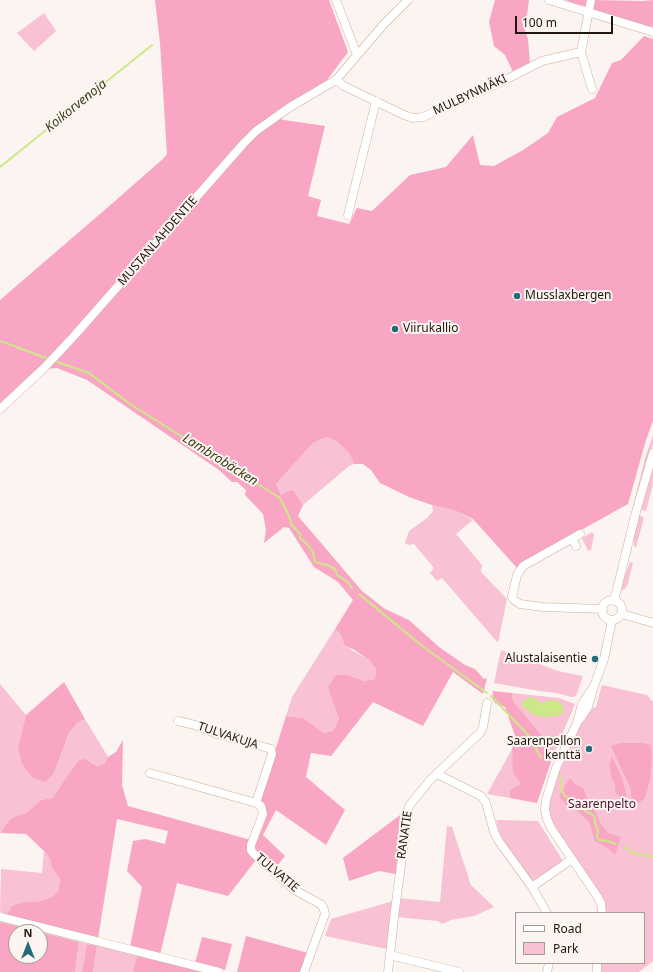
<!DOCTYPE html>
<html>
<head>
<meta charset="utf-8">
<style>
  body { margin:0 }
  #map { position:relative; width:653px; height:972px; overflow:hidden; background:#fbf4f0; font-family:"Noto Sans",sans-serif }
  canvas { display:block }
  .legend { position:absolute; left:515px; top:912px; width:130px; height:52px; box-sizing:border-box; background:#fbf4f0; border:1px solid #a49c96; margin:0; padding:5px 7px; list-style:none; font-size:12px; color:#21170e }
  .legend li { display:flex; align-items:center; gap:8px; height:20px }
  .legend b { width:20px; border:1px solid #a49c96 }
  .north { position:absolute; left:8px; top:924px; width:40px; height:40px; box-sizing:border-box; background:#fbf4f0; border:1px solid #a49c96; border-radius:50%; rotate:0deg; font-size:11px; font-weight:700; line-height:16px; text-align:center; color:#21170e }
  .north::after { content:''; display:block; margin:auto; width:14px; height:18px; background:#256b7a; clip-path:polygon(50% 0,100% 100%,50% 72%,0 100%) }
  .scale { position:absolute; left:515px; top:16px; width:98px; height:18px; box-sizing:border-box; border:2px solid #21170e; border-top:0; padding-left:5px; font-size:12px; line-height:14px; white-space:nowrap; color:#21170e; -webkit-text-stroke:3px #fbf4f0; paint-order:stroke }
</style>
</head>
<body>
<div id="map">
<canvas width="653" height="972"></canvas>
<ul class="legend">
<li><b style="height:5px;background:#fff"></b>Road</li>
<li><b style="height:11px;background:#f9c1d4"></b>Park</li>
</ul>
<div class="north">N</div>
<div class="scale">100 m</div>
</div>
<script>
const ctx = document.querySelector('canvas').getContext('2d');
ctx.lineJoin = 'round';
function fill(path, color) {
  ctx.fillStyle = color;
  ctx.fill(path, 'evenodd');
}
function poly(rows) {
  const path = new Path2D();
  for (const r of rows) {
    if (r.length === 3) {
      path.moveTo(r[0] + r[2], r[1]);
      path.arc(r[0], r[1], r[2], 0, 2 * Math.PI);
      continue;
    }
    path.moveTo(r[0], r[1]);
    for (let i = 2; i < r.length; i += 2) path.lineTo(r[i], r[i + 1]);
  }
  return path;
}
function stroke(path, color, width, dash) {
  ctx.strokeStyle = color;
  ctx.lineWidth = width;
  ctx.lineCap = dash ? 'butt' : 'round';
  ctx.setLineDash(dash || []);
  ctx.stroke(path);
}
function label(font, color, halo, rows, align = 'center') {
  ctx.font = font + ' "Noto Sans",sans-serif';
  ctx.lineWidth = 4;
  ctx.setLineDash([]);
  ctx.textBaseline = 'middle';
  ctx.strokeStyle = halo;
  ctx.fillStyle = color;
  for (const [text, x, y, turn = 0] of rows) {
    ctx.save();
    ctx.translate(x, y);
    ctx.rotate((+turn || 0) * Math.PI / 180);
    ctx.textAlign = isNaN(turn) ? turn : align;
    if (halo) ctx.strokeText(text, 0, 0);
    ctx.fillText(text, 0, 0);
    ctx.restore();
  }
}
const green = poly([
  [44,13,56,31,34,51,17,33],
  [653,435,653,443,635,507,633,507,645,458],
  [327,437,336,441,349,453,354,464,349,466,303,505,293,490,287,491,281,495,276,484,313,443],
  [653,468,653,484,646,511,641,510],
  [432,505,456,511,473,520,456,534,482,565,481,572,507,599,498,643,442,578,437,581,430,573,434,568,414,544,408,545,405,543,409,531,427,518,433,511],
  [639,514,644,518,636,547,634,547,634,532],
  [592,532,594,535,591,550,588,551,582,538],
  [630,562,633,563,628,583,626,588,621,591,622,584],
  [335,629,340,634,345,646,369,660,376,669,375,679,364,681,348,675,334,704,339,719,333,731,324,733,303,718,286,716,292,697],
  [501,650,558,671,583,676,576,696,571,697,557,693,540,691,494,683],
  [0,684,26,715,18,747,54,773,69,733,77,723,85,719,108,757,104,764,97,766,91,762,78,761,52,798,41,800,26,813,13,817,5,825,1,833,0,833],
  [602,685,647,695,653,702,653,961,639,972,601,972,600,963,644,963,644,913,606,913,602,898,556,828,551,817,549,808,550,800,556,778,577,731,589,710,596,707],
  [512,693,559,698,575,704,553,756,545,739,513,701],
  [512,749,514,772,522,784,510,790,510,798,487,794],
  [496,820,538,821,563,861,532,881,506,844,499,832],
  [447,826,452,827,471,885,494,907,474,916,451,920,442,924,438,921,396,917,398,898,440,902],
  [44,851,50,859,52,868,60,879,58,891,53,898,41,901,26,902,6,916,0,911,1,869,42,873],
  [393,901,387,949,325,936,331,919],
  [79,942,87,944,82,972,75,972],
  [97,946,137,956,133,972,93,972]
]);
const forest = poly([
  [155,0,329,0,348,52,327,80,275,112,278,118,284,120,325,126,308,196,321,200,317,216,349,224,357,208,372,211,410,175,446,167,473,135,480,165,494,166,523,150,548,133,557,117,595,98,612,63,621,60,644,36,653,39,653,421,646,440,628,504,522,563,517,568,473,519,456,511,432,505,409,497,380,483,371,470,363,464,354,464,349,453,336,441,327,437,313,443,276,484,281,495,287,491,293,490,303,505,298,516,362,591,385,609,409,620,439,647,465,665,475,669,484,679,487,678,483,694,453,672,423,726,373,702,331,756,311,753,306,777,345,810,326,845,276,810,263,835,285,856,274,870,254,849,254,845,266,814,266,807,260,799,286,716,303,718,324,733,333,731,339,719,328,687,336,675,348,675,364,681,375,679,376,669,369,660,353,649,345,646,340,634,335,629,353,600,338,582,314,567,289,528,284,527,264,543,266,530,263,514,245,495,246,490,237,482,232,482,219,470,87,380,57,368,47,369,0,404,0,300,115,201,164,158,167,154,160,43],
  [495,0,529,0,527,15,522,22,528,39,530,64,513,72,505,55,494,46,489,22],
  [566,0,587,0,586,6,578,5],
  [593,0,643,1,653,0,653,26,650,28,593,9,592,7],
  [64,682,85,719,77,723,69,733,54,773,45,782,33,778,22,764,18,747,26,715],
  [493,691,512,693,513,701,545,739,553,756,537,803,510,798,510,790,521,784,513,772,512,749,515,736,505,707,496,704,492,699],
  [123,740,122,785,128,806,251,840,256,860,228,896,177,883,160,955,130,947,142,887,127,871,133,841,145,839,165,844,168,831,117,819,98,939,6,916,12,906,26,902,41,901,53,897,58,891,60,879,52,868,50,859,44,851,26,834,1,833,5,825,13,817,26,813,41,800,52,798,78,761,85,759,97,766,104,764,108,757,116,752],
  [621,743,643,743,651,745,652,756,650,780,645,798,632,808,631,791,628,783,611,746],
  [612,757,622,778,628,800,620,797,615,792,615,785,611,776,609,764],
  [570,778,575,784,583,788,589,804,595,811,601,824,608,833,621,837,615,855,609,849,595,841,589,822,574,808,569,809,559,796],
  [400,815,396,874,379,871,349,881,343,858],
  [0,922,40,932,16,932,16,956,40,956,40,932,79,942,75,972,0,972],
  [246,936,308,953,300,972,237,972],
  [202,937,232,944,225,970,195,963],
  [87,944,97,946,93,972,82,972],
  [137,956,202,972,133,972]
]);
const water = poly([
  [533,697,541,703,551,700,557,701,562,704,564,710,563,713,557,716,546,717,535,715,527,710,522,705,523,702,525,699]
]);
const stream = poly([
  [0,167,152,45],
  [0,341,46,358],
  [57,362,89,373,130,404,280,498,289,516,291,524,300,534,300,538,307,544,313,552,315,562,327,565,335,569,337,575,348,582,352,588],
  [359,594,421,645,487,693],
  [491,696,530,737,541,758],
  [559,776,562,780,561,788,565,796,581,805,586,812,592,814,595,818,595,823,598,830,597,837,599,840,608,841,616,844],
  [624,847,634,853,653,857]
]);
const minor = poly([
  [336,0,357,55],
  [549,0,653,32],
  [581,52,591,0],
  [581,52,592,89],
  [336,80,384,24,408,0],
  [348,215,376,101],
  [0,409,45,367,74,336,244,143,256,131,290,107,336,80,344,86,404,115,413,118,423,117,501,82,542,61,581,52],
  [580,534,523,566,517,575,512,597,514,600,520,604,543,607,603,609],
  [572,539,576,546],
  [612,610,10],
  [614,601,636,512,653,453],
  [622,614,653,623],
  [594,686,582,704,577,723,556,768,546,800,545,809,547,819,551,828,597,896,601,903,602,913],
  [580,719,588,707,594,686,604,659,612,620],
  [178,721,195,725,217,734,271,749,272,754,256,803],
  [150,773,256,803,261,806,263,814,251,845,251,850,253,853,293,889,322,905,324,910,325,914,304,972],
  [437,774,481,796,486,803,494,832,498,840,532,887,547,913],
  [532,887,572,859],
  [0,917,219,972],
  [390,955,459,972],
  [597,963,597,972],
  [388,972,395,910,409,806,431,779,480,733,483,727,487,703],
  [547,972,549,963]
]);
const markers = [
  [517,296,4,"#256b7a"],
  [395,329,4,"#256b7a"],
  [595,659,4,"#256b7a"],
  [589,749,4,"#256b7a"]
];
const streetNames = [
  ["MULBYNMÄKI",470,95,-25],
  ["MUSTANLAHDENTIE",158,241,-49],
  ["TULVAKUJA",228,736,18],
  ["RANATIE",405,835,-82],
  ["TULVATIE",277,873,40]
];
const poiNames = [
  ["Musslaxbergen",525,296],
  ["Viirukallio",403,329],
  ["Alustalaisentie",587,659,"right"],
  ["Saarenpellon",581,742,"right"],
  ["kenttä",581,756,"right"]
];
const parkNames = [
  ["Saarenpelto",602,805]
];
const waterNames = [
  ["Koikorvenoja",76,106,-39],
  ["Lambrobäcken",220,460,32]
];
fill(green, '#f9c1d4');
fill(forest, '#f8a6c3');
fill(water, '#cde886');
stroke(stream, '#cde886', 2);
stroke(minor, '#cbad96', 9);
stroke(minor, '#fff', 8);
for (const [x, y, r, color] of markers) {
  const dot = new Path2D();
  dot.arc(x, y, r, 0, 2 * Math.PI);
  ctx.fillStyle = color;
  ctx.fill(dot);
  stroke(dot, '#fbf4f0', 1.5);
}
label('12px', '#21170e', '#fbf4f0', streetNames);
label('12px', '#21170e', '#fbf4f0', poiNames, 'left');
label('12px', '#4e112d', '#fbf4f0', parkNames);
label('italic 13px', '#353f17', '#fbf4f0', waterNames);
</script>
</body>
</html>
